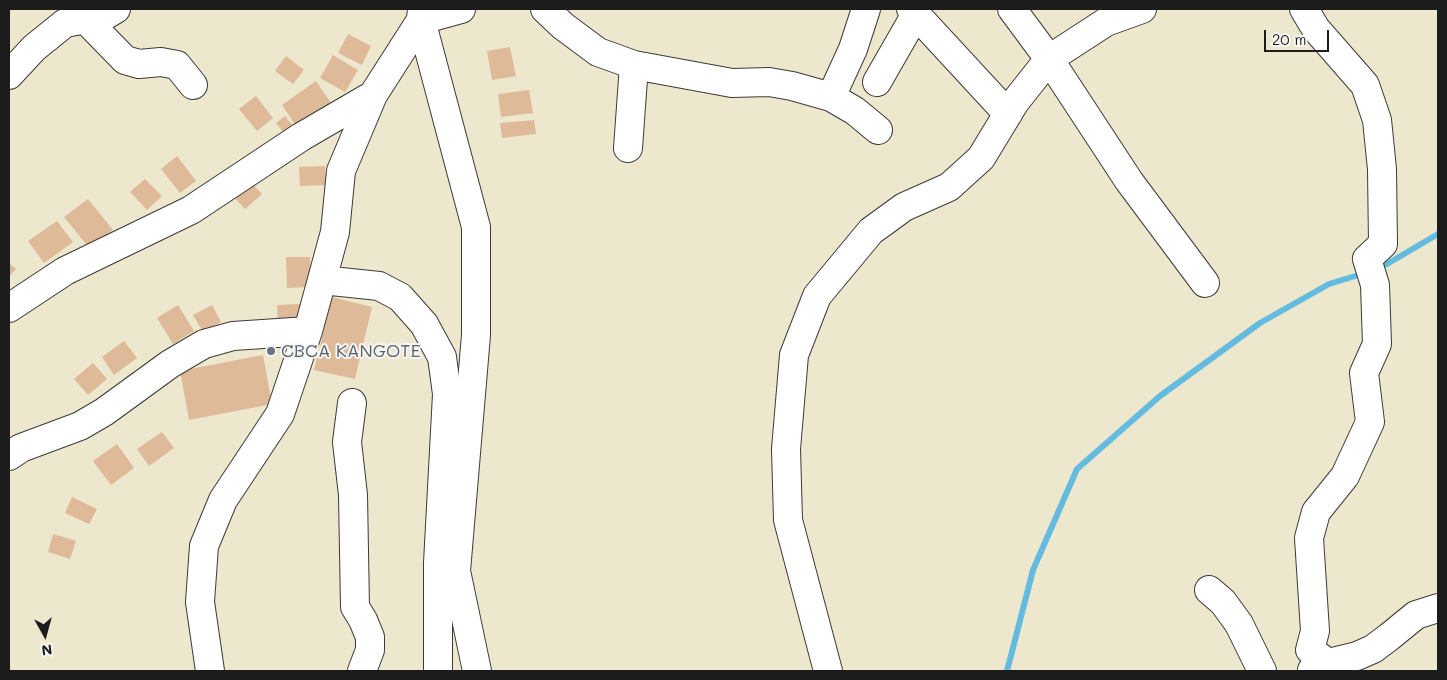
<!DOCTYPE html>
<html>
<head>
<meta charset="utf-8">
<style>
  body { margin:0 }
  #map { position:relative; width:1447px; height:680px; overflow:hidden; background:#ede7ce; font-family:Mali,sans-serif }
  canvas { display:block }
  .frame { position:absolute; inset:0; border:10px solid #1c1c1c; pointer-events:none }
  .north { position:absolute; left:20px; top:610px; width:50px; height:50px; -webkit-text-stroke:4px #f6f6f2; paint-order:stroke; rotate:173deg; font-size:14px; font-weight:700; line-height:20px; text-align:center; color:#1c1c1c }
  .north::after { content:''; display:block; margin:auto; width:18px; height:22px; background:#1c1c1c; clip-path:polygon(50% 0,100% 100%,50% 72%,0 100%) }
  .scale { position:absolute; left:1264px; top:30px; width:65px; height:22px; box-sizing:border-box; border:2px solid #1c1c1c; border-top:0; padding-left:6px; font-size:15px; line-height:18px; white-space:nowrap; color:#1c1c1c; -webkit-text-stroke:4px #f6f6f2; paint-order:stroke }
</style>
</head>
<body>
<div id="map">
<canvas width="1447" height="680"></canvas>
<div class="frame"></div>
<div class="north">N</div>
<div class="scale">20 m</div>
</div>
<script>
const ctx = document.querySelector('canvas').getContext('2d');
ctx.lineJoin = 'round';
function poly(rows) {
  const path = new Path2D();
  for (const r of rows) {
    path.moveTo(r[0], r[1]);
    for (let i = 2; i < r.length; i += 2) path.lineTo(r[i], r[i + 1]);
  }
  return path;
}
function stroke(path, color, width, dash) {
  ctx.strokeStyle = color;
  ctx.lineWidth = width;
  ctx.lineCap = dash ? 'butt' : 'round';
  ctx.setLineDash(dash || []);
  ctx.stroke(path);
}
function fill(path, color) {
  ctx.fillStyle = color;
  ctx.fill(path, 'evenodd');
}
function label(font, color, halo, rows, align = 'center') {
  ctx.font = font + ' Mali,sans-serif';
  ctx.lineWidth = 4;
  ctx.setLineDash([]);
  ctx.textBaseline = 'middle';
  ctx.strokeStyle = halo;
  ctx.fillStyle = color;
  for (const [text, x, y, turn = 0] of rows) {
    ctx.save();
    ctx.translate(x, y);
    ctx.rotate((+turn || 0) * Math.PI / 180);
    ctx.textAlign = isNaN(turn) ? turn : align;
    if (halo) ctx.strokeText(text, 0, 0);
    ctx.fillText(text, 0, 0);
    ctx.restore();
  }
}
const stream = poly([
  [1377,268,1387,264,1438,234],
  [1007,671,1033,570,1077,469,1160,396,1260,323,1329,284,1365,273]
]);
const building = poly([
  [348,34,371,46,362,65,338,53],
  [510,47,516,76,492,80,487,51],
  [333,55,358,70,345,92,320,78],
  [286,56,304,70,293,84,275,71],
  [316,81,331,103,296,126,282,105],
  [529,90,533,113,501,117,498,94],
  [256,96,273,118,257,131,239,109],
  [285,116,293,126,284,133,276,123],
  [534,120,536,134,502,138,500,123],
  [177,156,196,181,180,193,161,169],
  [325,166,326,185,300,186,299,167],
  [145,179,162,196,147,210,130,192],
  [249,180,262,194,245,209,232,195],
  [88,199,113,230,90,249,64,217],
  [57,221,73,242,44,263,28,241],
  [286,257,310,257,311,287,287,288],
  [9,263,16,269,9,277],
  [332,297,372,307,355,379,314,370],
  [300,304,301,324,278,325,277,305],
  [178,305,194,331,173,344,157,318],
  [212,305,221,322,203,332,193,315],
  [124,341,137,358,114,375,102,357],
  [263,355,272,404,189,420,180,371],
  [93,363,107,379,88,395,74,379],
  [162,432,174,448,149,466,137,449],
  [117,444,134,468,111,485,93,461],
  [72,497,97,509,89,524,65,513],
  [53,534,76,541,70,559,48,552]
]);
const minor = poly([
  [80,9,86,20,125,60,139,64,161,62,177,65,193,85],
  [545,9,563,26,598,52,634,65,732,83,769,82,792,86,831,97,855,111,878,130],
  [911,9,1008,114],
  [1012,9,1049,59,1129,181,1205,283],
  [1304,9,1316,29,1365,85,1377,120,1382,169,1383,244,1367,259,1375,285,1377,344,1364,373,1370,422,1345,476,1316,512,1309,538,1315,631,1310,650,1328,663,1332,671],
  [9,75,34,48,65,23,104,16,116,9],
  [877,82,916,14],
  [831,97,853,49,866,9],
  [628,148,634,65],
  [322,280,379,286,400,297,424,324,442,357,447,394,438,563,438,671],
  [9,308,65,271,191,210,301,137,373,95,421,20,461,9],
  [352,403,347,442,353,495,355,607,363,620,370,637,370,650,362,671],
  [9,456,21,448,80,426,104,412,170,364,204,344,233,336,308,331],
  [1209,590,1223,602,1239,624,1262,671],
  [1312,670,1328,663,1357,656,1373,649,1389,637,1416,615,1438,608],
  [210,671,200,602,204,546,223,500,280,414,308,331,335,232,341,171,373,95],
  [828,671,788,520,786,449,794,355,817,296,871,231,904,207,949,187,981,158,1015,102,1049,59,1106,22,1142,9]
]);
const highway = poly([
  [422,9,421,20,476,227,476,335,456,571,477,671]
]);
const markers = [
  [271,351,5,"#6b7280"]
];
const worshipNames = [
  ["CBCA KANGOTE",281,351]
];
stroke(stream, '#63bbe0', 6);
fill(building, '#dfba99');
stroke(minor, '#3b3a37', 30);
stroke(highway, '#3b3a37', 30);
stroke(minor, '#fff', 28);
stroke(highway, '#fff', 28);
for (const [x, y, r, color] of markers) {
  const dot = new Path2D();
  dot.arc(x, y, r, 0, 2 * Math.PI);
  ctx.fillStyle = color;
  ctx.fill(dot);
  stroke(dot, '#f6f6f2', 2);
}
label('18px', '#5b616d', '#f6f6f2', worshipNames, 'left');
</script>
</body>
</html>
